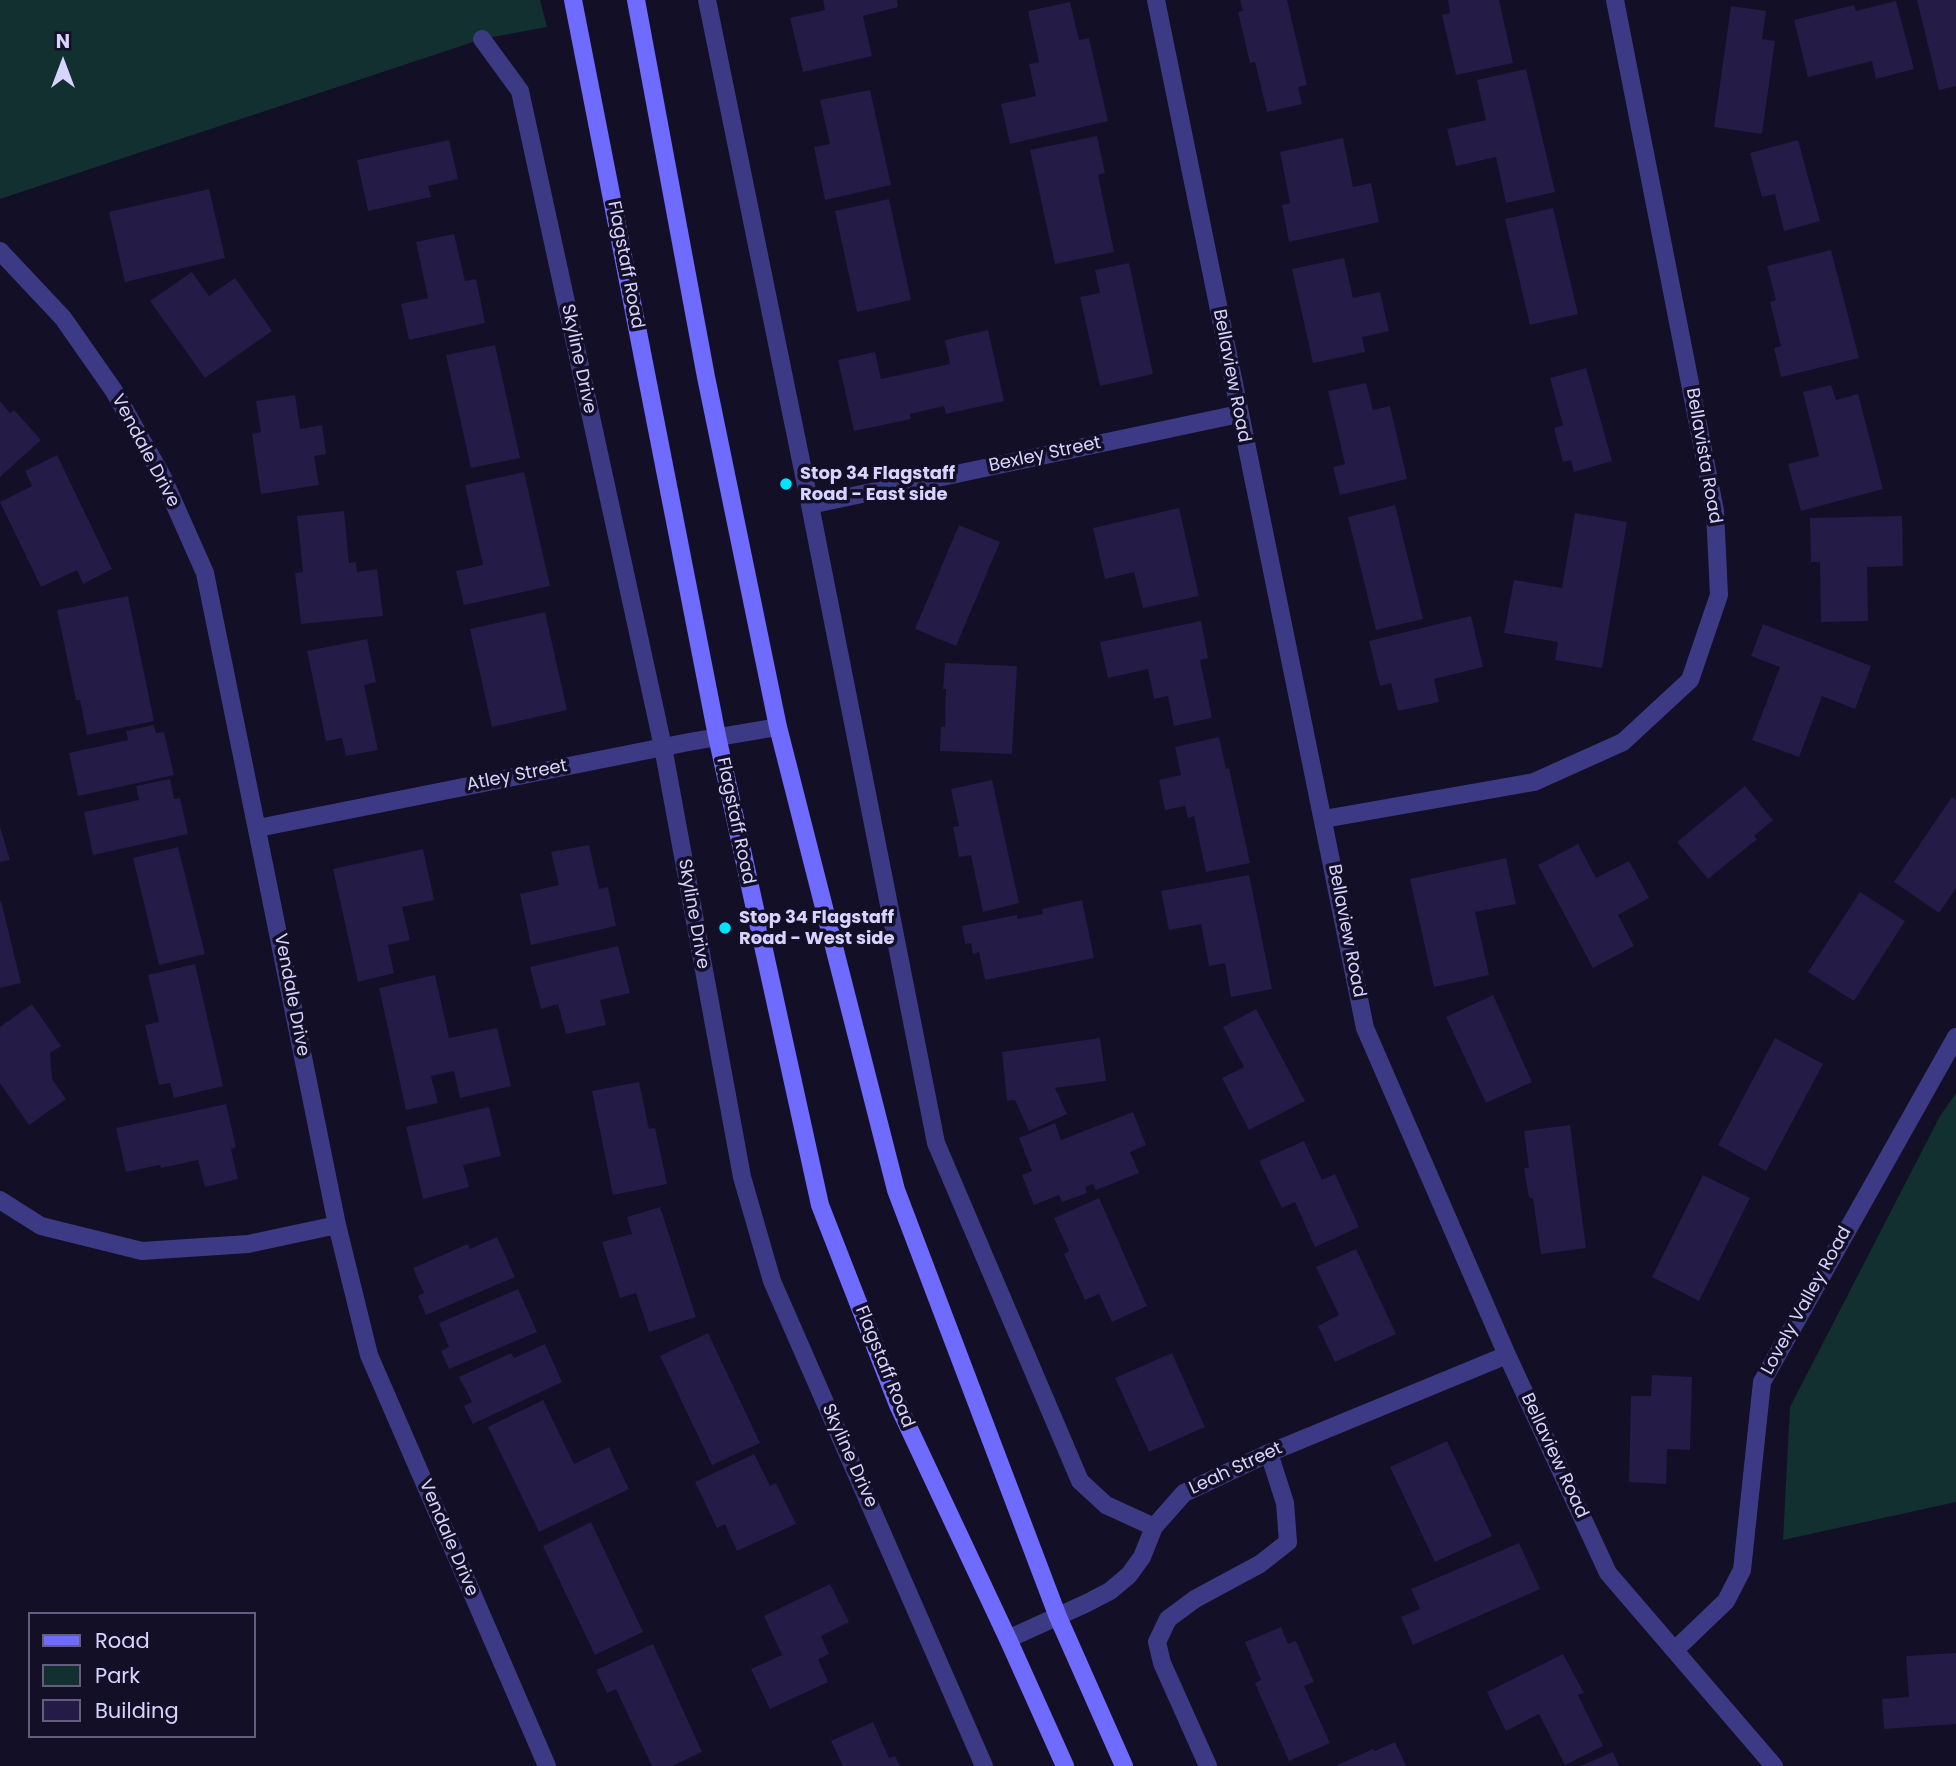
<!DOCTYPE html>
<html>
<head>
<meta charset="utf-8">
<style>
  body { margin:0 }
  #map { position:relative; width:1956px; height:1766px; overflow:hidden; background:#130f26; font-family:Poppins,sans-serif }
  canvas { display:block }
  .legend { position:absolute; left:28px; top:1612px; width:228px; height:126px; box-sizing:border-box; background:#130f26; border:2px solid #625e7d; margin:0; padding:9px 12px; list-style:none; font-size:21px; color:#d9d4ff }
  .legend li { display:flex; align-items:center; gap:14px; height:35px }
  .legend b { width:35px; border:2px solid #625e7d }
  .north { position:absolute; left:28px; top:28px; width:70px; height:70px; -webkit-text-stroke:5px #130f26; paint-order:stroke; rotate:0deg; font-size:19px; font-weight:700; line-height:28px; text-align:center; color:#d9d4ff }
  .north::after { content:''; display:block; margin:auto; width:24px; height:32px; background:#d9d4ff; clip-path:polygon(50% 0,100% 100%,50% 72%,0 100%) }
</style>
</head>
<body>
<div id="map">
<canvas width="1956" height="1766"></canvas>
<ul class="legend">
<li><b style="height:9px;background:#6f6bff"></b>Road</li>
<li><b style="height:19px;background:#12302f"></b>Park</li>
<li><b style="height:19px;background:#241b47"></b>Building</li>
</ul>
<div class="north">N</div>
</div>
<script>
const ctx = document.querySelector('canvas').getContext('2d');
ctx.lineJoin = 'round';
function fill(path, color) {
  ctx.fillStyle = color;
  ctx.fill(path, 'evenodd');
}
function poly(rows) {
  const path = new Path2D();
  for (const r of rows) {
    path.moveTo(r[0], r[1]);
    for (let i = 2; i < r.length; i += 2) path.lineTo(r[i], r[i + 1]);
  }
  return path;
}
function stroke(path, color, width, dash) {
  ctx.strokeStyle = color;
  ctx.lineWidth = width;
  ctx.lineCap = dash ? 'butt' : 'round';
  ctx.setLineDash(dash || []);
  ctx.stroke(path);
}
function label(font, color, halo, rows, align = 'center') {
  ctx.font = font + ' Poppins,sans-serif';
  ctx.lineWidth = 7;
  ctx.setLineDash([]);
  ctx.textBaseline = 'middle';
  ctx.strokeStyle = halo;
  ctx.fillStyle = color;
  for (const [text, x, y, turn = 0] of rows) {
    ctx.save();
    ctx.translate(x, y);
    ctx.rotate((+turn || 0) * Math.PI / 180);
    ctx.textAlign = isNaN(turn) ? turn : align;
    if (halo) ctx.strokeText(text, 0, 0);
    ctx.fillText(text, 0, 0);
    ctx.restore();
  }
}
const green = poly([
  [0,0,540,0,547,27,482,39,0,199],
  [1956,1093,1956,1502,1783,1540,1790,1407,1940,1116]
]);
const building = poly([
  [823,0,897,0,898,7,863,16,872,56,803,72,790,18,825,10],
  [1240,0,1287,0,1307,85,1298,87,1302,104,1267,112,1255,62,1250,63,1238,12,1243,11],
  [1448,0,1499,0,1513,63,1456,75,1442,15,1450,13],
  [1917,0,1956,0,1956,86,1939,90],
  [1896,1,1914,69,1876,79,1872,61,1808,77,1794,20,1854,5,1856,11],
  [1070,2,1079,40,1089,38,1108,121,1010,144,1001,104,1036,96,1029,64,1039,62,1028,11],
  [1731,6,1766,11,1762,39,1775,41,1762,134,1714,127],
  [1526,69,1555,192,1506,203,1496,157,1456,166,1447,129,1486,120,1477,80],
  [870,90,891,185,825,200,814,147,830,144,820,100],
  [1097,136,1105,173,1098,175,1114,252,1055,264,1030,150],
  [1343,138,1353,187,1371,183,1379,222,1289,242,1282,205,1290,203,1280,152],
  [449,140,458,179,428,186,431,197,368,211,357,160],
  [1798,140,1820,221,1784,231,1775,194,1762,197,1750,153],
  [209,189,225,258,125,282,109,212],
  [889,199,911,300,857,312,835,211],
  [1553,208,1578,314,1530,325,1505,219],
  [454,234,465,281,476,279,485,323,409,340,401,304,428,298,416,242],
  [1831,250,1859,358,1781,377,1774,348,1781,346,1770,302,1776,300,1767,266],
  [1344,258,1353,298,1380,292,1389,331,1362,337,1365,352,1313,363,1292,269],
  [1129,263,1153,374,1100,386,1080,297,1100,293,1095,270],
  [192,272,209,296,235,278,272,331,205,378,150,301],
  [988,330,1004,401,946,414,944,406,910,414,911,419,854,431,838,360,875,352,881,379,950,364,945,340],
  [495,345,520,458,471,468,446,355],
  [1586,368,1612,461,1574,472,1571,460,1563,462,1554,428,1563,425,1550,378],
  [1366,383,1373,410,1390,406,1407,479,1340,495,1333,467,1345,464,1328,391],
  [1831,385,1836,400,1858,394,1883,489,1801,511,1788,464,1819,456,1803,392],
  [295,395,300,429,322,425,326,454,314,456,319,485,261,494,252,434,261,432,256,401],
  [0,401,10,413,14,410,41,440,0,477],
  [57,455,112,569,83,584,77,570,41,587,0,502,32,486,25,471],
  [524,472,550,586,464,605,456,571,483,565,465,485],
  [1395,505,1423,619,1376,630,1348,517],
  [1179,508,1199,596,1143,608,1134,572,1105,579,1093,528],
  [344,511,349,563,356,562,357,572,377,569,383,616,301,624,295,573,303,572,297,516],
  [1575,513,1627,522,1602,668,1555,660,1558,642,1504,633,1514,580,1562,588],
  [1902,516,1903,566,1867,567,1868,621,1821,622,1820,562,1811,562,1810,518],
  [959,525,1000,542,956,646,915,629],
  [128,596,154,721,87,735,80,700,76,700,57,610],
  [545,612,567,710,492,727,470,629],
  [1471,616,1483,667,1434,679,1439,702,1398,711,1391,683,1380,686,1369,641],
  [1201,621,1208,658,1200,660,1212,718,1174,726,1168,696,1154,699,1148,669,1108,678,1100,642],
  [1763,624,1871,666,1855,709,1822,696,1799,757,1752,740,1780,667,1751,656],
  [367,639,376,682,364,685,378,750,346,756,342,738,326,741,307,651],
  [945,663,1017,666,1012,754,940,751,941,727,945,727,946,689,943,689],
  [154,725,156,733,164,732,174,775,78,796,69,753,128,740,126,731],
  [1219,737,1226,769,1229,768,1250,863,1206,872,1194,816,1188,818,1185,806,1165,810,1159,780,1181,775,1175,747],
  [170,779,174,799,180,798,188,834,93,855,84,812,139,800,136,786],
  [992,780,1019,903,983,912,971,855,959,857,953,827,959,826,951,789],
  [1745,786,1773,820,1754,836,1757,839,1708,879,1677,842],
  [1952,797,1956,800,1956,888,1939,913,1894,882],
  [0,827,10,860,0,862],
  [1578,844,1596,878,1629,861,1649,898,1618,915,1634,946,1593,968,1538,865],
  [589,845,599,889,608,887,616,926,531,945,520,894,559,885,551,852],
  [178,847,205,954,159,965,133,858],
  [423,849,434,900,402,907,410,940,388,945,394,973,358,982,333,869],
  [1506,858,1516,904,1475,912,1489,975,1434,987,1410,879],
  [1249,875,1272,989,1231,997,1225,963,1209,966,1201,924,1169,930,1161,891],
  [1860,892,1905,921,1854,1001,1808,972],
  [1082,900,1094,958,985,980,979,952,973,954,971,943,965,944,962,926,1017,915,1017,919,1043,914,1042,909],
  [1,901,21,983,0,988,0,902],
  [618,946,630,993,600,1000,606,1025,566,1034,558,1004,541,1009,530,967],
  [195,964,223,1086,174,1098,170,1083,159,1085,145,1025,159,1022,148,975],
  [435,975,449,1038,497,1028,511,1086,460,1098,454,1071,431,1076,438,1103,406,1110,379,988],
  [1493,995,1532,1082,1486,1103,1446,1017],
  [32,1004,61,1046,50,1053,52,1079,66,1099,29,1125,0,1083,0,1027],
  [1256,1009,1305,1101,1249,1130,1222,1078,1244,1067,1223,1027],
  [1100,1038,1106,1081,1055,1088,1067,1114,1029,1131,1015,1100,1007,1101,1002,1052],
  [1775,1038,1823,1064,1766,1171,1718,1145],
  [639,1082,649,1129,655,1128,667,1184,613,1195,592,1091],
  [226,1104,236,1147,231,1149,238,1179,205,1187,198,1160,161,1168,160,1165,126,1172,116,1128],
  [489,1107,501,1156,463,1165,469,1187,423,1199,406,1127],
  [1133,1112,1146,1145,1130,1152,1139,1173,1096,1190,1093,1184,1085,1187,1087,1193,1062,1202,1059,1195,1034,1205,1022,1175,1032,1171,1019,1138,1055,1123,1061,1140],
  [1570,1125,1586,1248,1541,1254,1533,1198,1529,1198,1524,1168,1529,1168,1524,1131],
  [1304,1141,1322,1180,1335,1174,1359,1227,1315,1247,1295,1202,1282,1208,1259,1161],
  [1703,1175,1750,1198,1699,1301,1652,1277],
  [1099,1198,1147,1306,1112,1322,1099,1294,1085,1300,1064,1254,1069,1251,1054,1218],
  [660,1207,696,1317,649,1332,636,1293,620,1298,602,1242,632,1234,627,1217],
  [497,1237,515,1277,426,1315,418,1296,424,1293,413,1268,468,1244,470,1249],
  [1356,1249,1396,1334,1335,1362,1318,1326,1339,1315,1316,1267],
  [518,1289,537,1332,449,1369,441,1351,449,1347,439,1323],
  [708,1333,760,1443,712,1465,660,1356],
  [545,1344,562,1382,473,1424,464,1406,472,1402,459,1377,511,1353,514,1358],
  [1172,1353,1205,1427,1149,1452,1115,1378],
  [1652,1375,1692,1377,1690,1450,1667,1449,1666,1484,1629,1482,1631,1396,1651,1396],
  [543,1400,574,1464,609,1447,629,1489,539,1532,488,1427],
  [1447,1441,1492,1536,1435,1562,1390,1467],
  [754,1454,770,1486,776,1483,796,1524,737,1551,725,1524,717,1528,695,1482],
  [591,1522,643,1632,595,1655,543,1546],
  [1519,1543,1540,1589,1413,1645,1401,1617,1420,1609,1411,1589],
  [830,1584,849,1622,821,1636,829,1654,818,1659,828,1682,770,1709,751,1669,782,1655,764,1616],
  [1281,1627,1288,1644,1296,1641,1314,1682,1304,1686,1330,1743,1289,1761,1255,1683,1261,1680,1245,1642],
  [653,1644,702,1752,672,1766,652,1766,616,1689,607,1693,596,1670],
  [1956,1653,1956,1724,1884,1729,1882,1699,1909,1697,1906,1656],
  [1563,1654,1584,1693,1578,1695,1603,1746,1565,1765,1539,1714,1506,1731,1487,1692],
  [873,1722,889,1758,895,1756,900,1766,843,1766,831,1741],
  [1395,1742,1406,1766,1335,1766,1373,1749,1375,1751],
  [1613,1752,1619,1766,1580,1766]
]);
const street = poly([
  [707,0,810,505,936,1143,1080,1481,1106,1505,1154,1527],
  [1156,0,1365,1028,1507,1355,1608,1573,1774,1766],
  [482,39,520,91,663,747,742,1177,772,1281,984,1766],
  [0,251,63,318,114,391,162,476,205,573,337,1225,369,1355,547,1766],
  [810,505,1239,414],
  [1324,819,1534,782,1623,742,1690,680,1719,595,1715,511,1615,0],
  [258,828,689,742,778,727],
  [0,1200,41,1226,142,1251,248,1244,337,1225],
  [1008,1639,1087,1603,1110,1591,1129,1575,1142,1557,1154,1527,1184,1493,1269,1453,1507,1355],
  [1675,1650,1726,1601,1742,1570,1762,1382,1956,1037],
  [1208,1766,1162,1663,1157,1642,1168,1619,1195,1599,1260,1564,1288,1542,1285,1503,1269,1453]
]);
const secondary = poly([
  [573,0,717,736,820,1205,898,1405,1008,1639,1065,1766],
  [636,0,706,377,778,727,896,1190,1058,1617,1124,1766]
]);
const markers = [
  [786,484,7,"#00e5ff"],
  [725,928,7,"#00e5ff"]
];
const streetNames = [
  ["Flagstaff Road",625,265,79],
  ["Skyline Drive",578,359,78],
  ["Bellaview Road",1231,376,79],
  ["Vendale Drive",145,451,62],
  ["Bexley Street",1045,455,-12],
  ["Bellavista Road",1703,456,80],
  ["Atley Street",517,776,-11],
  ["Flagstaff Road",735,821,78],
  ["Skyline Drive",693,914,80],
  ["Bellaview Road",1346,931,79],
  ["Vendale Drive",291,995,79],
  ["Lovely Valley Road",1807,1301,-61],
  ["Flagstaff Road",884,1367,68],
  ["Skyline Drive",849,1456,66],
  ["Bellaview Road",1554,1456,65],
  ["Leah Street",1236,1469,-25],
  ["Vendale Drive",448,1538,67]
];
const poiNames = [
  ["Stop 34 Flagstaff",800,474],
  ["Road - East side",800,495],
  ["Stop 34 Flagstaff",739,918],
  ["Road - West side",739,939]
];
fill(green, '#12302f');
fill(building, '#241b47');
stroke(street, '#3d3a85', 18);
stroke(secondary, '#6f6bff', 18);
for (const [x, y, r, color] of markers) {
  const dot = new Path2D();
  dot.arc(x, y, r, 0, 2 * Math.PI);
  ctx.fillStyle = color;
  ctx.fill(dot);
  stroke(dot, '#130f26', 2.5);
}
label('18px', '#d9d4ff', '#130f26', streetNames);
label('bold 18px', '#d9d4ff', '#130f26', poiNames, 'left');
</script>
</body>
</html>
